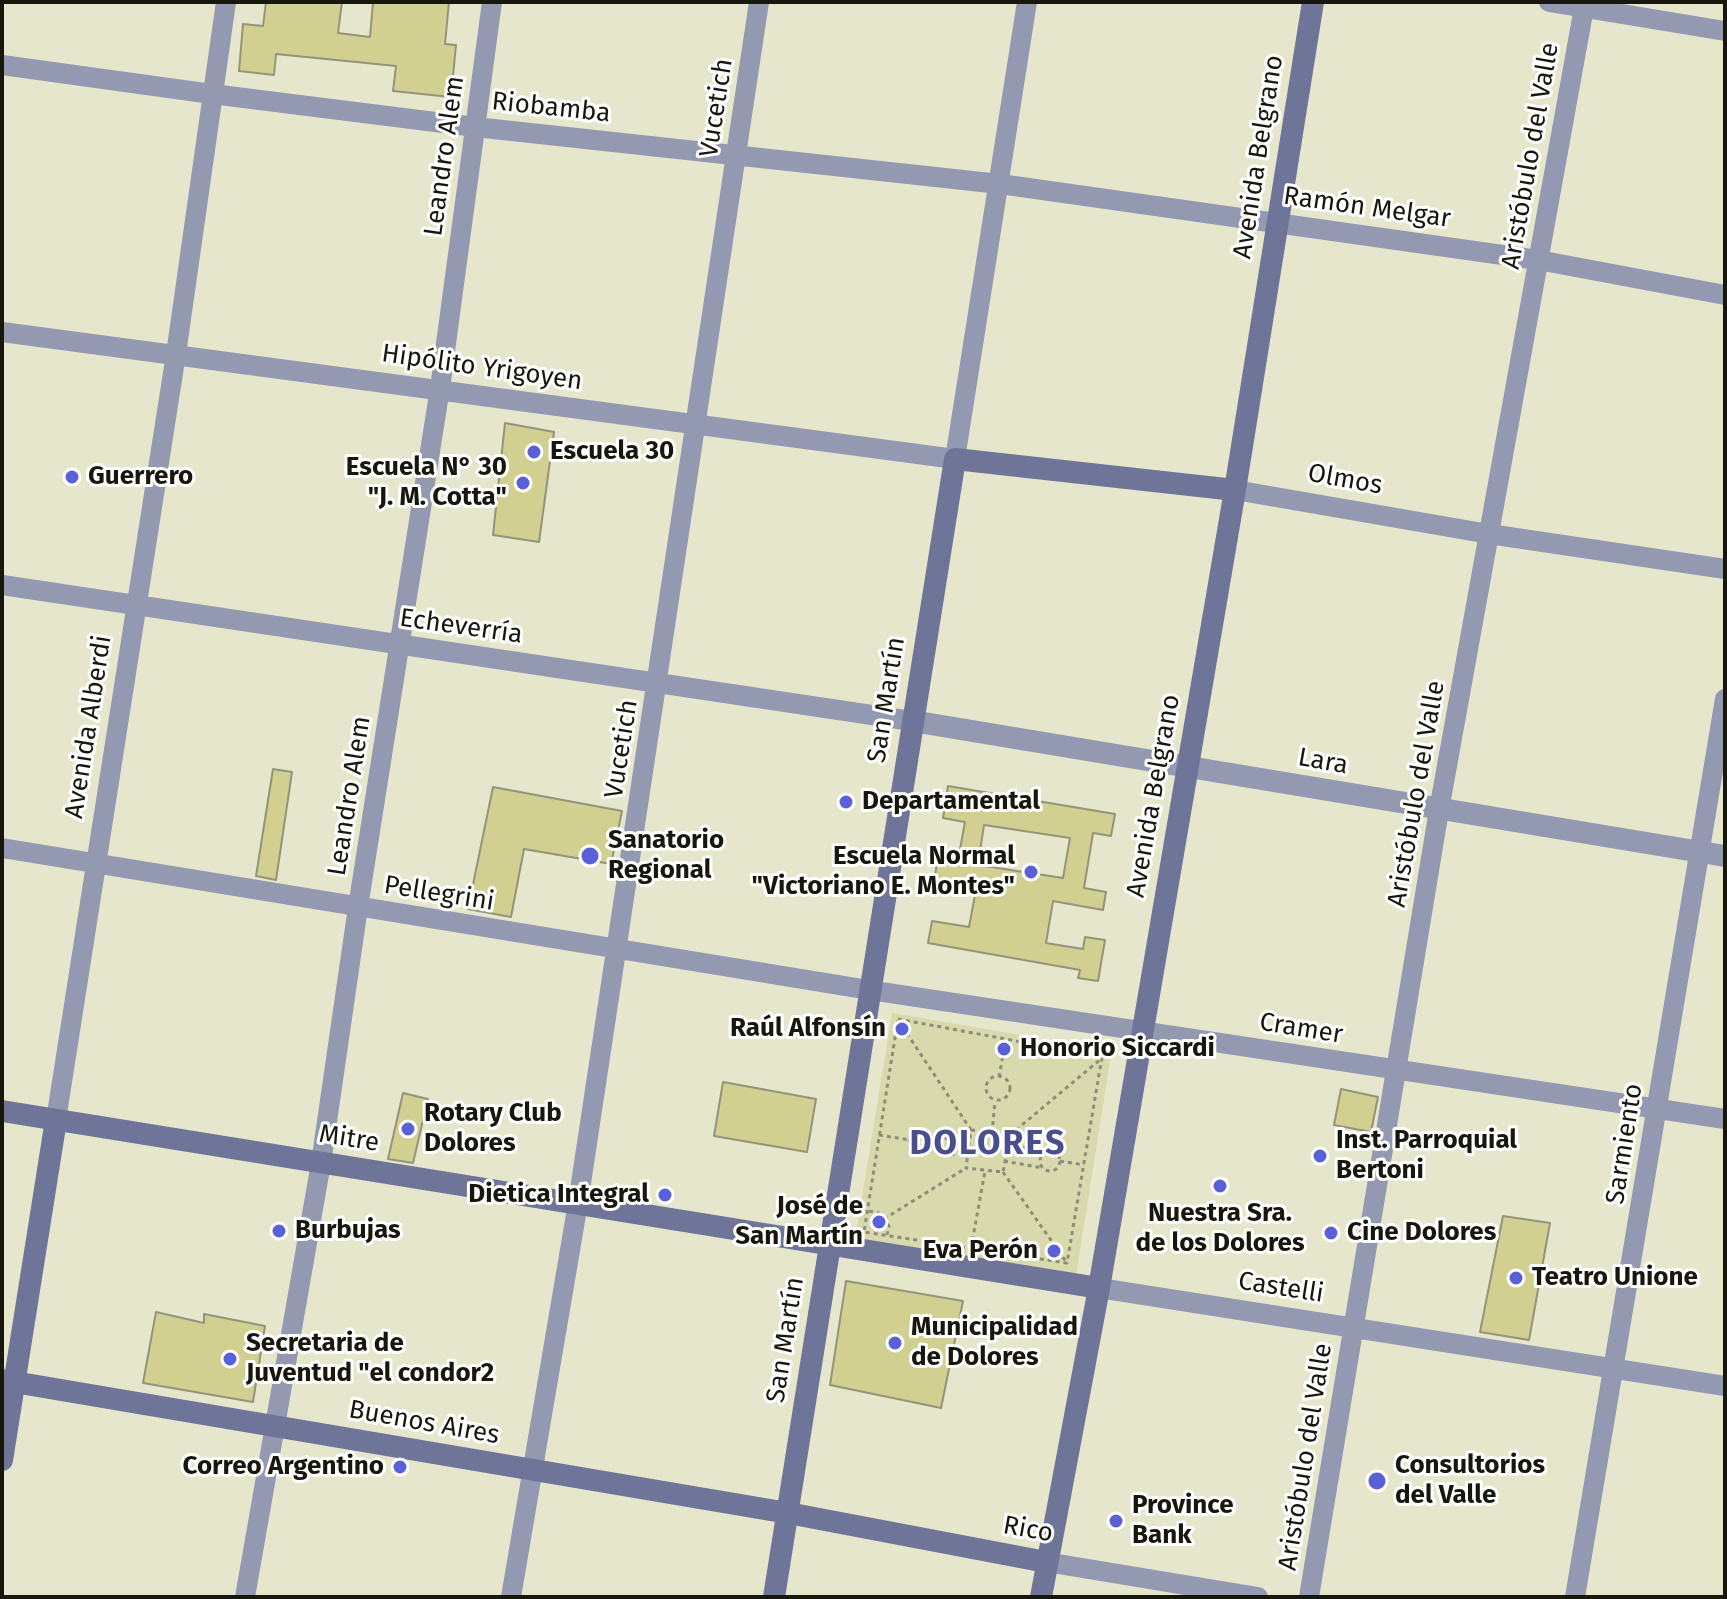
<!DOCTYPE html>
<html>
<head>
<meta charset="utf-8">
<style>
  body { margin:0 }
  #map { position:relative; width:1727px; height:1599px; overflow:hidden; background:#e6e6cc; font-family:"Fira Sans",sans-serif }
  canvas { display:block }
  .frame { position:absolute; inset:0; border:4px solid #17170d; pointer-events:none }
</style>
</head>
<body>
<div id="map">
<canvas width="1727" height="1599"></canvas>
<div class="frame"></div>
</div>
<script>
const ctx = document.querySelector('canvas').getContext('2d');
ctx.lineJoin = 'round';
function fill(path, color) {
  ctx.fillStyle = color;
  ctx.fill(path, 'evenodd');
}
function poly(rows) {
  const path = new Path2D();
  for (const r of rows) {
    if (r.length === 3) {
      path.moveTo(r[0] + r[2], r[1]);
      path.arc(r[0], r[1], r[2], 0, 2 * Math.PI);
      continue;
    }
    path.moveTo(r[0], r[1]);
    for (let i = 2; i < r.length; i += 2) path.lineTo(r[i], r[i + 1]);
  }
  return path;
}
function stroke(path, color, width, dash) {
  ctx.strokeStyle = color;
  ctx.lineWidth = width;
  ctx.lineCap = dash ? 'butt' : 'round';
  ctx.setLineDash(dash || []);
  ctx.stroke(path);
}
function label(font, color, halo, rows, align = 'center') {
  ctx.font = font + ' "Fira Sans",sans-serif';
  ctx.lineWidth = 6;
  ctx.setLineDash([]);
  ctx.textBaseline = 'middle';
  ctx.strokeStyle = halo;
  ctx.fillStyle = color;
  for (const [text, x, y, turn = 0] of rows) {
    ctx.save();
    ctx.translate(x, y);
    ctx.rotate((+turn || 0) * Math.PI / 180);
    ctx.textAlign = isNaN(turn) ? turn : align;
    if (halo) ctx.strokeText(text, 0, 0);
    ctx.fillText(text, 0, 0);
    ctx.restore();
  }
}
const green = poly([
  [892,1013,1009,1033,1111,1055,1076,1276,855,1240]
]);
const building = poly([
  [266,2,342,2,338,33,370,37,373,2,449,2,445,44,456,45,451,97,393,91,396,66,276,54,274,75,239,71,243,24,263,26,266,2],
  [505,423,554,432,539,542,493,535,505,423],
  [273,769,292,772,276,880,256,876,273,769],
  [948,786,1115,814,1111,836,1093,833,1084,888,1106,892,1103,910,1053,901,1046,943,1083,949,1085,937,1105,940,1098,981,1078,978,1080,970,928,943,932,921,969,927,975,895,933,888,937,863,947,865,948,858,958,860,965,822,943,818,948,786],
  [984,825,1070,838,1063,878,978,865,984,825],
  [493,787,622,811,611,864,524,849,511,917,468,909,493,787],
  [723,1082,816,1099,807,1152,714,1136,723,1082],
  [1341,1089,1378,1097,1371,1132,1334,1125,1341,1089],
  [403,1093,428,1099,413,1163,388,1159,403,1093],
  [1503,1216,1550,1223,1529,1340,1480,1332,1503,1216],
  [846,1281,963,1301,941,1408,830,1385,846,1281],
  [156,1312,204,1323,204,1314,265,1326,253,1402,143,1383,156,1312]
]);
const path = poly([
  [898,1019,1102,1057,1067,1263,864,1232,898,1019],
  [898,1020,971,1130],
  [998,1088,12],
  [999,1077,1006,1039],
  [971,1130,1010,1135,1003,1172,966,1168,971,1130],
  [992,1133,995,1101],
  [919,1143,10],
  [879,1135,910,1140],
  [1010,1135,1102,1058],
  [929,1136,969,1142],
  [1007,1144,1046,1152],
  [927,1151,967,1156],
  [1050,1161,10],
  [1004,1161,1043,1168],
  [1060,1161,1084,1165],
  [1003,1172,1067,1263],
  [869,1211,879,1213,889,1226,887,1235],
  [884,1219,966,1168],
  [971,1248,985,1171]
]);
const minor = poly([
  [1549,2,1725,31],
  [2,65,212,94,475,127,1000,184,1538,260,1725,295],
  [2,332,955,459,1027,2],
  [1235,490,1489,534,1725,569],
  [2,585,912,721],
  [2,848,869,990,1725,1119],
  [56,1120,176,354,226,2],
  [1099,1288,1725,1386],
  [1046,1562,1258,1597],
  [245,1597,321,1163,358,907,440,388,492,2],
  [511,1597,578,1203,759,2],
  [1309,1597,1439,810,1585,2],
  [1575,1597,1725,699]
]);
const tertiary = poly([
  [912,721,1725,856]
]);
const secondary = poly([
  [2,1111,1099,1288],
  [2,1380,788,1513,1046,1562],
  [2,1460,56,1120],
  [774,1597,955,459,1235,490],
  [1041,1597,1099,1288,1235,490,1313,2]
]);
const markers = [
  [534,452,8,"#5960d8"],
  [72,477,8,"#5960d8"],
  [523,483,8,"#5960d8"],
  [846,802,8,"#5960d8"],
  [590,856,10,"#5960d8"],
  [1031,872,8,"#5960d8"],
  [902,1029,8,"#5960d8"],
  [1004,1049,8,"#5960d8"],
  [408,1129,8,"#5960d8"],
  [1320,1156,8,"#5960d8"],
  [1220,1186,8,"#5960d8"],
  [665,1195,8,"#5960d8"],
  [879,1222,8,"#5960d8"],
  [279,1231,8,"#5960d8"],
  [1331,1233,8,"#5960d8"],
  [1054,1251,8,"#5960d8"],
  [1516,1278,8,"#5960d8"],
  [895,1343,8,"#5960d8"],
  [230,1359,8,"#5960d8"],
  [400,1467,8,"#5960d8"],
  [1377,1481,10,"#5960d8"],
  [1116,1521,8,"#5960d8"]
];
const streetNames = [
  ["Riobamba",551,108,6],
  ["Vucetich",717,108,-81],
  ["Leandro Alem",445,156,-82],
  ["Aristóbulo del Valle",1531,156,-80],
  ["Avenida Belgrano",1259,157,-81],
  ["Ramón Melgar",1367,208,8],
  ["Hipólito Yrigoyen",482,368,8],
  ["Olmos",1345,480,10],
  ["Echeverría",461,627,8],
  ["San Martín",887,700,-81],
  ["Avenida Alberdi",89,727,-81],
  ["Vucetich",622,749,-81],
  ["Lara",1323,762,10],
  ["Aristóbulo del Valle",1417,794,-80],
  ["Leandro Alem",350,796,-81],
  ["Avenida Belgrano",1154,796,-80],
  ["Pellegrini",439,894,9],
  ["Cramer",1301,1029,9],
  ["Mitre",349,1139,9],
  ["Sarmiento",1625,1144,-81],
  ["Castelli",1281,1288,9],
  ["San Martín",786,1340,-81],
  ["Buenos Aires",424,1423,10],
  ["Aristóbulo del Valle",1306,1457,-81],
  ["Rico",1028,1530,10]
];
const poiNames = [
  ["Escuela 30",550,452],
  ["Escuela N° 30",507,468,"right"],
  ["\"J. M. Cotta\"",507,498,"right"],
  ["Guerrero",88,477],
  ["Departamental",862,802],
  ["Sanatorio",608,841],
  ["Regional",608,871],
  ["Escuela Normal",1015,857,"right"],
  ["\"Victoriano E. Montes\"",1015,887,"right"],
  ["Raúl Alfonsín",886,1029,"right"],
  ["Honorio Siccardi",1020,1049],
  ["Rotary Club",424,1114],
  ["Dolores",424,1144],
  ["Inst. Parroquial",1336,1141],
  ["Bertoni",1336,1171],
  ["Dietica Integral",649,1195,"right"],
  ["José de",863,1207,"right"],
  ["San Martín",863,1237,"right"],
  ["Nuestra Sra.",1220,1214,"center"],
  ["de los Dolores",1220,1244,"center"],
  ["Burbujas",295,1231],
  ["Cine Dolores",1347,1233],
  ["Eva Perón",1038,1251,"right"],
  ["Teatro Unione",1532,1278],
  ["Municipalidad",911,1328],
  ["de Dolores",911,1358],
  ["Secretaria de",246,1344],
  ["Juventud \"el condor2",246,1374],
  ["Consultorios",1395,1466],
  ["del Valle",1395,1496],
  ["Correo Argentino",384,1467,"right"],
  ["Province",1132,1506],
  ["Bank",1132,1536]
];
const districtNames = [
  ["DOLORES",988,1145]
];
fill(green, '#d9d9ae');
fill(building, '#d2d091');
stroke(building, '#94937b', 2);
stroke(path, '#8d8d7a', 3, [4, 4]);
stroke(minor, '#9499b2', 20);
stroke(tertiary, '#9499b2', 22);
stroke(secondary, '#6e7598', 22);
for (const [x, y, r, color] of markers) {
  const dot = new Path2D();
  dot.arc(x, y, r, 0, 2 * Math.PI);
  ctx.fillStyle = color;
  ctx.fill(dot);
  stroke(dot, '#fff', 3);
}
label('26px', '#17170d', '#fff', streetNames);
label('bold 26px', '#17170d', '#fff', poiNames, 'left');
ctx.letterSpacing = '2px';
label('bold 34px', '#474f8c', '#fff', districtNames);
ctx.letterSpacing = '0px';
</script>
</body>
</html>
